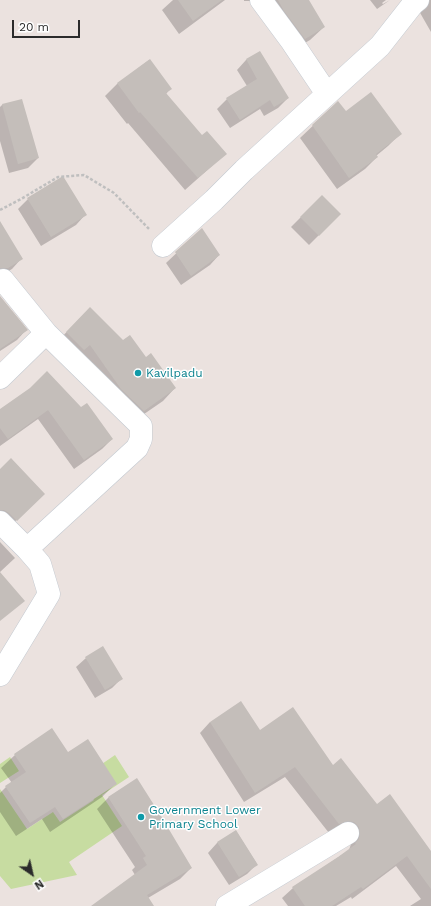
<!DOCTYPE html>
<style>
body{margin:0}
#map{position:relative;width:431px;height:906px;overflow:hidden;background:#ebe2df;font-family:"Work Sans",sans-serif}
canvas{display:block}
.north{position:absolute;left:12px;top:854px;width:40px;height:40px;-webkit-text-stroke:3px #fff;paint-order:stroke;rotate:146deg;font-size:11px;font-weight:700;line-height:16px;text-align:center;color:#2b2b2b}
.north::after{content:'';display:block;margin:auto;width:14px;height:18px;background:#2b2b2b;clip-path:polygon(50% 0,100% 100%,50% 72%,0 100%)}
.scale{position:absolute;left:12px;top:20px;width:68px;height:18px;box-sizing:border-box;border:2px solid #2b2b2b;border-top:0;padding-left:5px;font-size:12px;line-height:14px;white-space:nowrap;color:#2b2b2b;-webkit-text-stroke:3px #fff;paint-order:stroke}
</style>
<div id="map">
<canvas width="431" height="906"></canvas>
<div class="north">N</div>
<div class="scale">20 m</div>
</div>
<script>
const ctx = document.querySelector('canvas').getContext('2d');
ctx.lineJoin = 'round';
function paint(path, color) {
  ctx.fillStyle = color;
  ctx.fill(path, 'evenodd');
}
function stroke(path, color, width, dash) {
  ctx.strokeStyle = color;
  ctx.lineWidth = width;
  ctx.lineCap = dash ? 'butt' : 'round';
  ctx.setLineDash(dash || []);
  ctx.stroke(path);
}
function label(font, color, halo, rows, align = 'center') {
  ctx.font = font + ' "Work Sans",sans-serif';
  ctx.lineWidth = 3;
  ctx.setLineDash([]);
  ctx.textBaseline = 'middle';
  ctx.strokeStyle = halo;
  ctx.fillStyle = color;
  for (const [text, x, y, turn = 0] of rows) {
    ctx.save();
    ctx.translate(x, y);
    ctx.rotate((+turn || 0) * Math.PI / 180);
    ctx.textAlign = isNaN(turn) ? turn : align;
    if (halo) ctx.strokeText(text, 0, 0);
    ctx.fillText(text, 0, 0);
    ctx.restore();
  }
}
paint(new Path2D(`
 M115,755L129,777L102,795L122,826L69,862L77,875L11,889L0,876V789L27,829L53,812L60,822L94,800L80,779Z
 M10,757L19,771L0,783V764Z`), '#c7dca1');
paint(new Path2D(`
 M173,0H225L179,34L162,10Z
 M244,0H308L324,27L310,40L291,51L252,1H244Z
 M370,0H386L382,3L383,4L390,0L377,9Z
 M425,0H431V32L419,11Z
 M260,52L288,98L278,108L264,116L260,109L230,128L217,109L227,99L247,86L237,70L246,60Z
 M149,60L170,89L166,94L202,137L225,154L213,165L185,190L128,123L127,124L105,96L117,84Z
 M21,100L38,158L28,168L9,173L0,141V107L2,105Z
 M338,102L345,112L400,134L388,146L376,156L377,157L365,169L337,189L300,138Z
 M62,178L85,215L76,225L41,246L18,209L28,199Z
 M322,196L340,214L309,245L291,227Z
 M0,223L21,259L12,269L0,276Z
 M201,230L219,255L210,265L181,285L166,263Z
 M0,298L26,330L17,340L0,351Z
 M90,308L123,341L175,388L163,401L131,423L54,345Z
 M30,389L112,439L102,449L74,469L38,419L0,446V410Z
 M0,470L33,504L5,531L0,526Z
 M0,542L15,558L0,572Z
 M86,658L121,679L112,688L95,698L76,667Z
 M210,722L259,731L332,766L431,852V906H410L421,899L396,866L352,899L351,897L336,906H288L282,898L293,888L349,850L351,844L329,833L285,777L244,802L200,733Z
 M68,753L115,784L102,797L50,832L42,819L16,836L0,812V793L6,787L12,783L1,768L15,755Z
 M136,780L191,868L180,879L148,898L150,906H93L135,875L132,870L135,867L97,809L108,798Z
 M236,831L257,864L247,874L229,885L208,853L217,843Z`), '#0003');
paint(new Path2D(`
 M178,0H222L193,21Z
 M278,0H309L325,27L305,39L284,11Z
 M260,51L289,98L274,107L270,100L240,120L226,98L257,79L246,59Z
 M150,59L172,89L166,93L202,135L207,131L227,154L198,178L140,112L139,113L117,83Z
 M371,92L402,134L376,154L378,157L349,178L312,125L338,101L346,111Z
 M22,99L39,158L18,164L2,104Z
 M63,176L87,215L51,237L27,198Z
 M322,195L341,214L319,236L300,217Z
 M0,221L23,259L8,268H0Z
 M202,228L220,255L191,276L175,252Z
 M0,296L28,330L0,349Z
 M90,307L123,340L130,335L146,357L151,353L176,388L144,411L121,389L90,345L84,350L66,332Z
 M47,371L81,407L87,403L113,439L84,460L48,410L8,439L0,428V409L30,388Z
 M11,458L45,494L17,521L9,513L4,510H0V469Z
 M0,572L25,601L0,621Z
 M103,646L123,679L105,690L85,657Z
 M241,701L260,730L293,707L333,765L341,758L377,804L390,794L431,851V889L407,856L363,889L361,887L332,906H305L292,887L338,857L356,844L355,843L359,839L360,833L359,827L354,822L348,821L339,824L295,767L255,793L210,722Z
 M52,728L68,752L88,739L117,784L63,819L55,807L30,823L5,786L26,772L14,754Z
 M137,778L161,816L192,868L147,895L154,906H91L147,865L143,858L146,856L108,797Z
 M236,830L258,865L239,877L217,842Z`), '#c4beba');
const minor = new Path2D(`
 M261,0L292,42L327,94
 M163,246L214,200L244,170L380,46L413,4L418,0
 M0,378L46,333L3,280
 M0,522L27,549L40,564L49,594L0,675
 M27,549L137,448L141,439V426L46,333
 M227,906L348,833`);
stroke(minor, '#c3c9d0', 23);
stroke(new Path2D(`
 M0,210L21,199L58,177L84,175L114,193L149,229`), '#bfbfbf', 2.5, [3, 2]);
stroke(minor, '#fff', 22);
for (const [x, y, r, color] of [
 [138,373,4,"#0f9aa8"],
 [141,817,4,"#0f9aa8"]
]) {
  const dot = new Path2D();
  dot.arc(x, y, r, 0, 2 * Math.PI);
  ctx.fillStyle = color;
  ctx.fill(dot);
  stroke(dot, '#fff', 1.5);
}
label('12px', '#0d838f', '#fff', [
 ["Kavilpadu",146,373],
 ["Government Lower",149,810],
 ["Primary School",149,824]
], 'left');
</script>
